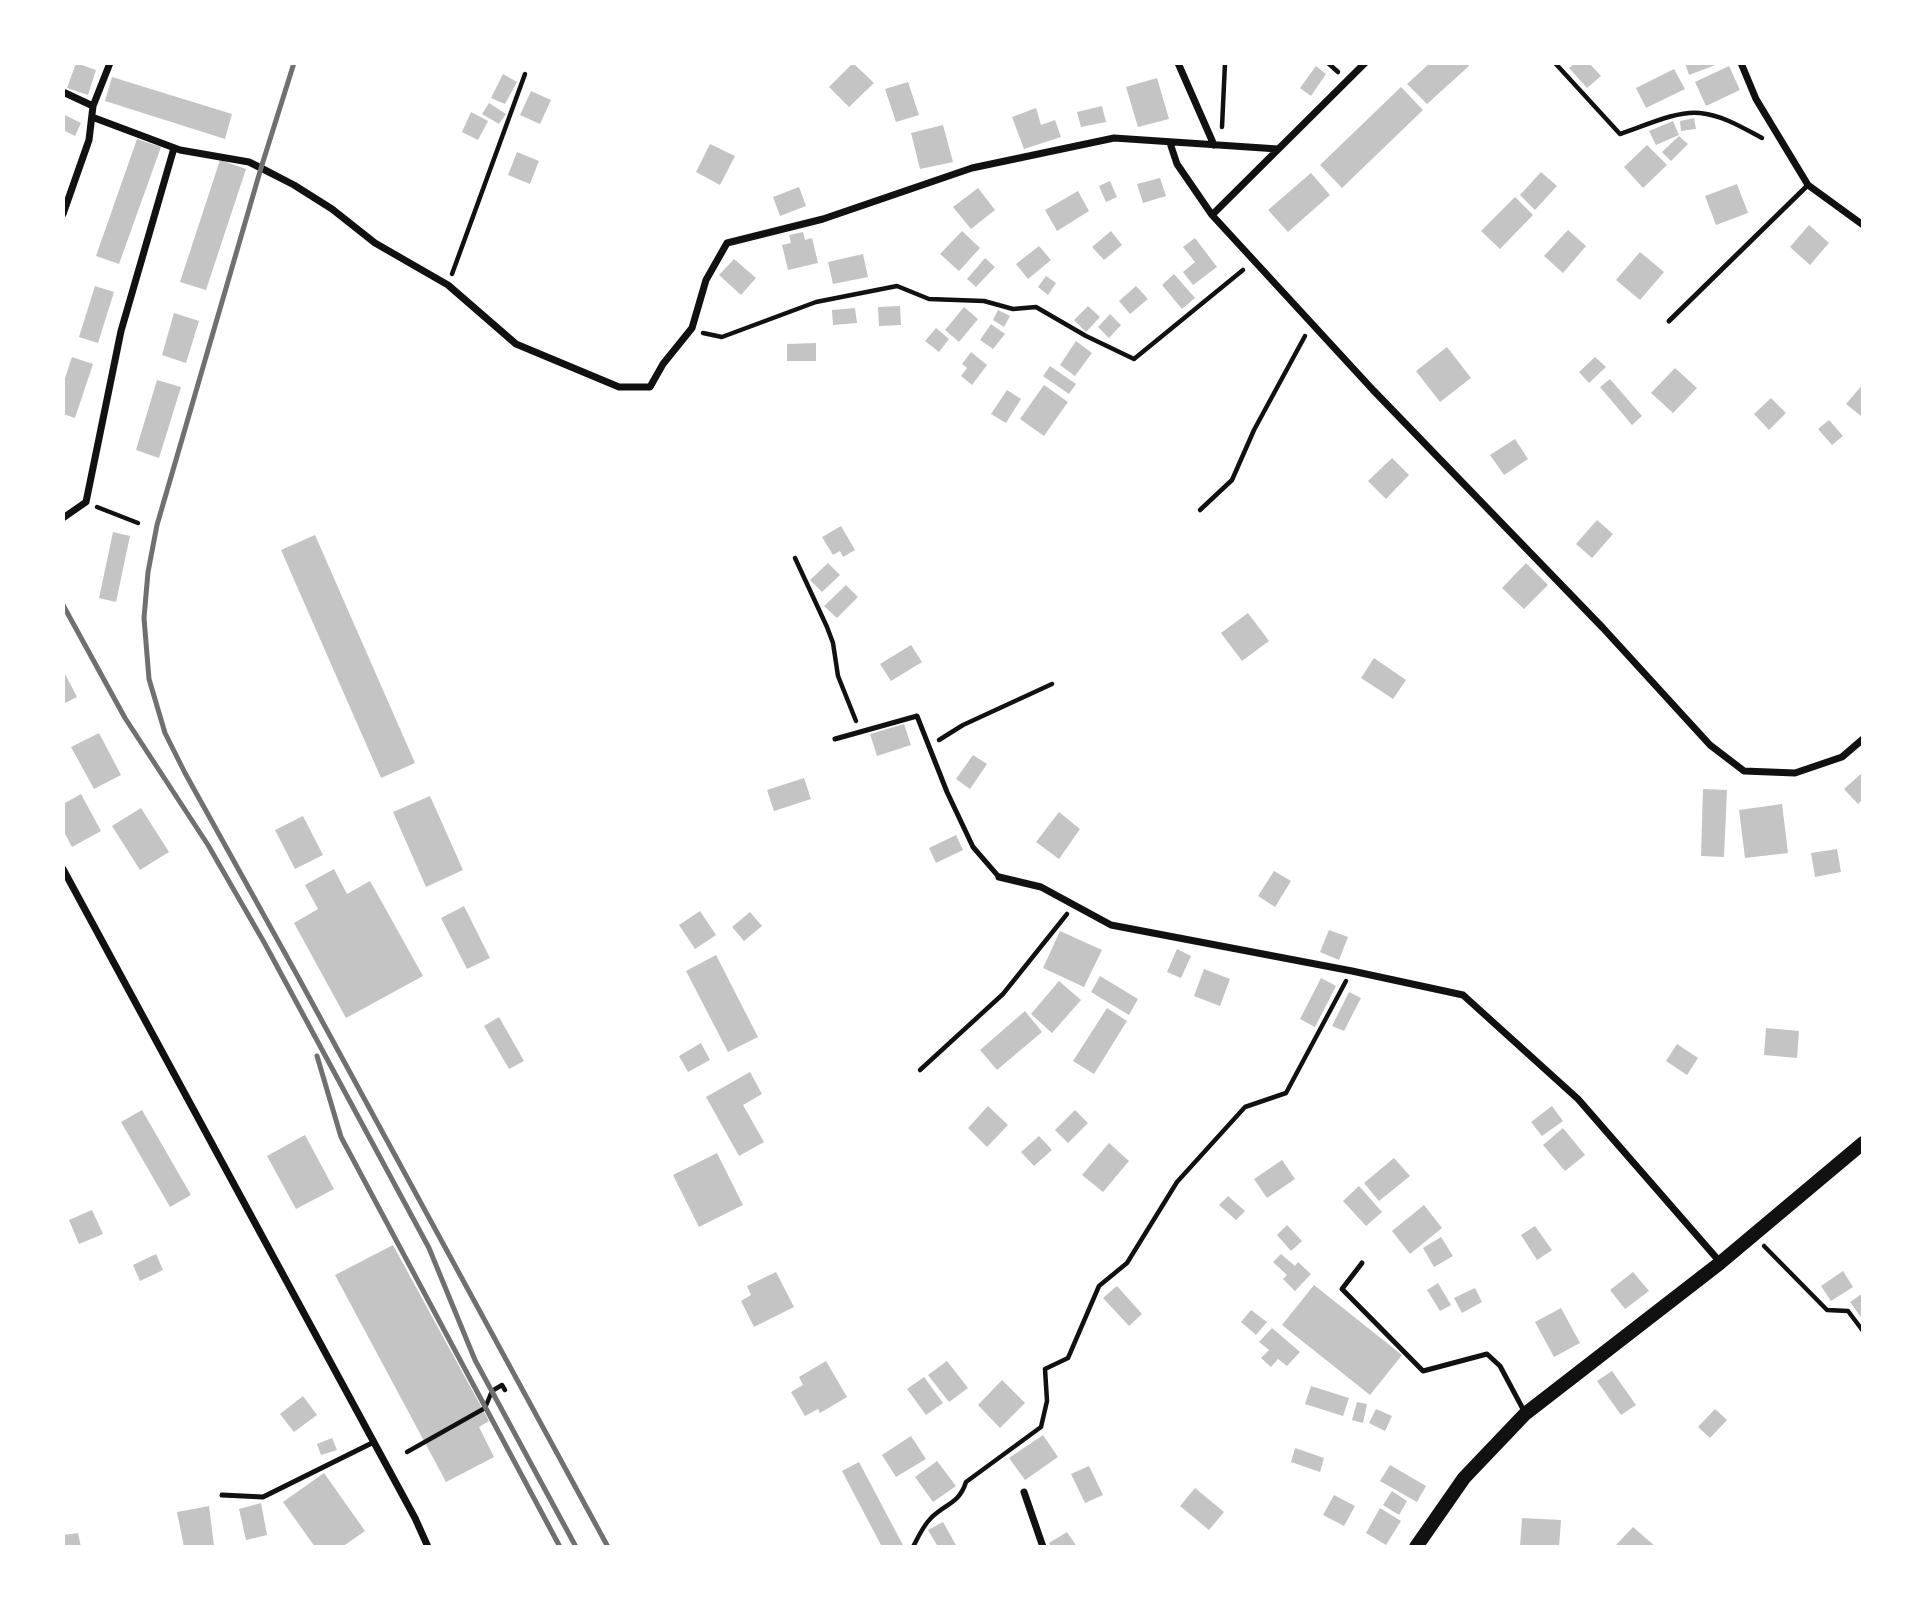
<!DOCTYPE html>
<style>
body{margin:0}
#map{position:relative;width:1926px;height:1610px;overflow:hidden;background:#fff;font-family:"Sofia Sans Condensed",sans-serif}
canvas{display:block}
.frame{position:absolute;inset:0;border:65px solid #fff;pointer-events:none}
</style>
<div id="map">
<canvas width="1926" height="1610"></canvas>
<div class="frame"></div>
</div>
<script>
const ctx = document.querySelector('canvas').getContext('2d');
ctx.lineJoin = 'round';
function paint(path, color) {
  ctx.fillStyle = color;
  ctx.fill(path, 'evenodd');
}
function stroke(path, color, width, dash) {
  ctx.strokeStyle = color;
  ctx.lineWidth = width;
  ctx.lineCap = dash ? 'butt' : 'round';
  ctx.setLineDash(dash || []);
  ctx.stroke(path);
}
paint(new Path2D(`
 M76,63L96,70L88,95L67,88Z
 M853,63L874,83L849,107L829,87Z
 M1430,63H1466L1469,66L1427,104L1407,84Z
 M1575,63H1589L1601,76L1587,88L1569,68Z
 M1685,63H1721L1689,75Z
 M1316,66L1326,74L1311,96L1300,88Z
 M1729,66L1740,90L1706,106L1695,82Z
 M1674,69L1685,89L1646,108L1636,88Z
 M503,74L517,82L505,104L491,98Z
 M112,77L232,114L225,139L105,101Z
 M1157,78L1169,119L1138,127L1126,87Z
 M908,82L919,115L896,122L885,89Z
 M1401,87L1423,110L1342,188L1320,165Z
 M531,91L551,100L540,124L520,115Z
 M489,103L506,114L499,124L482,114Z
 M1102,106L1106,122L1081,127L1077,112Z
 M1036,108L1041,125L1055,120L1061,137L1024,149L1012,117Z
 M471,112L488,121L478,140L462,132Z
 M63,114L81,123L75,136L63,130Z
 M1694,118L1696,129L1681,131L1680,121Z
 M1673,121L1679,135L1656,145L1649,131Z
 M943,125L953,162L920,169L911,133Z
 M1679,136L1688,144L1671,161L1662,152Z
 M137,139L161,147L119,264L96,256Z
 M710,144L735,156L720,185L696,172Z
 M1647,145L1667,165L1643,188L1624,167Z
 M517,152L539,161L530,184L508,175Z
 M220,160L246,169L206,290L180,282Z
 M1541,172L1557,186L1535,210L1520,195Z
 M1311,173L1330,195L1288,232L1268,210Z
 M1160,178L1166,196L1143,203L1137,184Z
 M1110,181L1117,197L1106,202L1099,186Z
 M1737,184L1748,213L1716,225L1705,196Z
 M799,187L806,206L780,216L773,197Z
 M978,188L995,210L971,229L953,207Z
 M1078,191L1089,211L1057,231L1045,210Z
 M1515,197L1533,215L1500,249L1481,231Z
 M1809,225L1829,243L1810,265L1790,247Z
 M1568,230L1586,246L1563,273L1544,256Z
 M962,231L980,248L959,271L940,254Z
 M1111,231L1122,245L1104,260L1092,247Z
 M803,232L805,240L812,238L818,263L788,270L782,245L791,243L789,235Z
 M1195,238L1217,267L1193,285L1183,272L1195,262L1183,247Z
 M1039,246L1051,260L1028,279L1016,264Z
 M1640,252L1664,272L1640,300L1616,280Z
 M863,254L868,277L833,284L828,262Z
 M985,258L995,267L976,287L967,279Z
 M734,259L756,278L741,295L719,275Z
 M1174,274L1195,298L1182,309L1162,285Z
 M1046,276L1056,283L1048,295L1038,287Z
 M95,286L114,292L98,343L79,337Z
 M1136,286L1148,299L1130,314L1119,301Z
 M900,306L901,325L879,326L878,307Z
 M1088,306L1100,317L1086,332L1074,320Z
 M964,307L978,319L959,342L945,330Z
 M855,308L857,323L833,325L832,310Z
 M998,310L1010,316L1004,327L993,320Z
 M174,313L199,321L186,363L162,355Z
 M1110,314L1121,325L1109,338L1098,327Z
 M991,324L1005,334L993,349L980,340Z
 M936,328L949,339L939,352L925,341Z
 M1076,341L1092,353L1075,376L1060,365Z
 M816,343V361H787V344Z
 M1447,347L1471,378L1440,402L1416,371Z
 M971,352L987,365L972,385L961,376L967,368L962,364Z
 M72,357L93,364L75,418L63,414V384Z
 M1595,357L1606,367L1589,383L1579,372Z
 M1050,366L1076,384L1069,394L1043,376Z
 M1675,368L1697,388L1673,413L1651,393Z
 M1610,379L1642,416L1632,425L1600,387Z
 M157,380L181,387L159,458L136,450Z
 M1863,384V414L1861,416L1846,404Z
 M1044,385L1068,402L1044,436L1020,419Z
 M1007,390L1021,399L1006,423L991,414Z
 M1771,398L1786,413L1769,430L1754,414Z
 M1829,420L1843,436L1832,445L1818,429Z
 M1515,439L1528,459L1504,475L1490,455Z
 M1392,458L1409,475L1386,499L1368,481Z
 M1597,520L1613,534L1592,558L1576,544Z
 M841,526L855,550L843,557L840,551L833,555L822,537Z
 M113,532L130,536L116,602L99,598Z
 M315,535L415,763L381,778L281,550Z
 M828,563L840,575L822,592L810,580Z
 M1526,563L1548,585L1524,609L1502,588Z
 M846,585L858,597L837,618L824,606Z
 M1248,613L1269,641L1242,661L1221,633Z
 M911,645L922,662L891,681L880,664Z
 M1374,658L1406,680L1393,699L1361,678Z
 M63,670L77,697L63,704Z
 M904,724L911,745L877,756L870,734Z
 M99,733L121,775L94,789L71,747Z
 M973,755L987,764L970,789L956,779Z
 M1863,772V799L1858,804L1844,789Z
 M804,778L811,799L774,811L767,790Z
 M1703,789L1727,790L1724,857L1701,856Z
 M81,794L101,831L72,847L63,830V804Z
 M430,796L463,870L426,887L393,812Z
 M1782,804L1788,853L1745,858L1739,810Z
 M141,808L169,852L140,870L112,826Z
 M1059,812L1080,829L1059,859L1036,842Z
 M303,816L323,855L295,869L275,830Z
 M956,835L963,850L936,863L929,848Z
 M1837,849L1841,872L1815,877L1811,853Z
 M334,869L347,894L370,881L423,976L346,1018L294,923L318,909L305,885Z
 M1274,871L1291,881L1275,907L1258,896Z
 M464,906L490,958L467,969L441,918Z
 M700,911L716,935L695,949L679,925Z
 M750,912L762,926L744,941L732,927Z
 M1329,930L1348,937L1339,960L1320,952Z
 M1060,931L1102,950L1084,987L1043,968Z
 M1177,949L1191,956L1181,978L1167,972Z
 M716,955L758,1037L728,1052L686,971Z
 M1204,969L1230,979L1220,1006L1194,996Z
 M1100,976L1138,999L1129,1015L1091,992Z
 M1321,978L1336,986L1315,1027L1300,1019Z
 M1059,981L1081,1000L1052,1033L1031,1014Z
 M1349,992L1361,998L1344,1031L1332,1026Z
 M1107,1008L1127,1021L1094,1074L1073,1061Z
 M1025,1011L1042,1032L997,1070L980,1050Z
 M499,1017L524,1061L509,1069L484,1026Z
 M1766,1028L1799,1031L1797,1058L1764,1055Z
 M701,1043L710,1060L688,1072L679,1056Z
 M1677,1044L1698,1058L1687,1075L1666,1061Z
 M750,1072L762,1094L743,1105L764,1142L739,1156L706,1097Z
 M988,1106L1008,1125L987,1147L968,1128Z
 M1552,1106L1563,1121L1542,1136L1531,1122Z
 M142,1110L191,1195L170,1207L121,1122Z
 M1075,1110L1088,1123L1068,1143L1055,1130Z
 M1563,1128L1585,1155L1565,1171L1543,1145Z
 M305,1135L334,1189L296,1209L267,1156Z
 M1039,1136L1052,1150L1034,1166L1021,1152Z
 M1109,1143L1129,1161L1103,1192L1082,1175Z
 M717,1153L743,1205L699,1227L673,1175Z
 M1394,1158L1410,1176L1379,1201L1364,1183Z
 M1282,1160L1295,1179L1267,1198L1254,1179Z
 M1359,1186L1382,1212L1366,1226L1343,1201Z
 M1228,1196L1245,1211L1236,1220L1219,1205Z
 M1424,1205L1442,1228L1410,1254L1392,1231Z
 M92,1210L103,1234L79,1244L69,1220Z
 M1287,1225L1302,1241L1291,1251L1277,1235Z
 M1535,1226L1552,1250L1537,1260L1521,1235Z
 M1441,1237L1453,1256L1434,1267L1423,1248Z
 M393,1245L489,1421L479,1427L494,1457L446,1482L335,1275Z
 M156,1254L163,1270L140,1281L133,1265Z
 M1281,1254L1295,1266L1298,1262L1311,1274L1295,1291L1283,1279L1287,1275L1273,1262Z
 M1843,1271L1853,1287L1831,1301L1821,1286Z
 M776,1272L794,1307L754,1327L741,1301L751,1295L747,1286Z
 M1633,1272L1649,1291L1625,1309L1610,1290Z
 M1438,1283L1451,1305L1440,1311L1427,1290Z
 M1314,1285L1402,1355L1370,1395L1282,1325Z
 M1117,1286L1142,1314L1129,1326L1103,1298Z
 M1475,1288L1482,1302L1462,1313L1454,1298Z
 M1863,1293V1320L1850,1302Z
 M1561,1308L1580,1343L1554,1357L1535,1322Z
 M1251,1310L1267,1322L1256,1335L1241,1322Z
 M1272,1328L1300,1352L1287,1366L1278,1359L1271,1367L1261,1358L1269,1350L1259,1342Z
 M826,1361L847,1397L820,1413L818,1409L805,1416L791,1392L803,1385L799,1377Z
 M947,1361L968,1388L949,1402L928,1375Z
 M1612,1371L1636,1405L1621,1415L1597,1381Z
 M924,1377L943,1403L926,1415L907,1389Z
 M1002,1380L1025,1403L1000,1428L978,1405Z
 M1311,1386L1349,1398L1343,1416L1305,1404Z
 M303,1396L317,1415L294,1432L280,1414Z
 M1357,1402L1367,1404L1363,1423L1352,1420Z
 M1376,1409L1392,1416L1385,1431L1369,1423Z
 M1715,1409L1727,1420L1710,1438L1698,1427Z
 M1043,1435L1058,1457L1025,1480L1009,1458Z
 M911,1436L926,1459L896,1477L882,1455Z
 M332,1438L337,1450L321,1455L317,1444Z
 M1295,1448L1324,1458L1320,1472L1291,1462Z
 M937,1461L956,1486L933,1502L915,1477Z
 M859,1462L904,1547H882L842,1471Z
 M1390,1465L1426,1486L1417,1502L1380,1481Z
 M1089,1466L1103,1495L1085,1503L1071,1474Z
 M324,1473L365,1531L342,1547H315L283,1502Z
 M1195,1488L1224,1512L1209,1530L1180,1506Z
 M1392,1491L1407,1501L1399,1515L1383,1505Z
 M1334,1495L1355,1506L1344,1526L1323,1515Z
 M261,1503L267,1535L246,1540L239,1509Z
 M209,1506L214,1546L184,1547L177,1512Z
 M1380,1508L1401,1521L1386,1545L1366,1533Z
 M1522,1518L1561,1520L1559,1547H1520Z
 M943,1522L957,1547H938L928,1530Z
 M1633,1527L1656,1547H1619L1616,1545Z
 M1067,1532L1077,1547H1051L1049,1543Z
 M78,1533L81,1547H63V1535Z`), '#c4c4c4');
stroke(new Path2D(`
 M1328,63L1338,72
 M1555,63L1620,134C1642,127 1677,110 1700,113C1722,115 1743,128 1762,138
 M1222,127L1225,63
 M452,274L525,74
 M703,333L722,337L816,302L897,286L929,299L984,301L1013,309L1036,307L1086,336L1134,359L1243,270
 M97,507L138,523
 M1200,510L1232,480L1254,430L1305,336
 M795,558L827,627L833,643L838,676L856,721
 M939,740L963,725L1052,684
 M920,1070L1003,994L1067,914
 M1764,1246L1827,1310L1848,1311L1863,1331
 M407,1452L485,1408L492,1391L502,1385L505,1390
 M913,1547C918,1537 923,1526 931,1518C946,1503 959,1504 966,1482L1041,1427L1047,1401L1045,1369L1068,1358L1099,1286L1127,1263L1177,1182L1245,1107L1286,1093L1346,981`), '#111', 4.5);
stroke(new Path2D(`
 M1669,321L1808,185
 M835,739L917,716L947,792L973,847L999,877
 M1362,1263L1342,1289L1423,1371L1487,1354L1500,1366L1524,1411
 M222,1495L263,1497L374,1442`), '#111', 5);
stroke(new Path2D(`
 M1178,63L1214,145
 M1365,63L1212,215L1373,390L1603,628L1710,745L1744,771L1795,773L1842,757L1863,739
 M1741,63L1756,99L1808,185L1863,225
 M63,92L93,106
 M92,117L180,150L249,162L261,168L294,185L332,209L375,243L448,285L516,344L619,387H650L663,364L692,328L706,280L727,243L823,219L972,168L1114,138L1278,149
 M1170,143L1177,164L1212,215
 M63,214L89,140L93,106L110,63
 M63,518L86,502L121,331L174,148
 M63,869L415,1518L428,1547
 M999,877L1041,887L1111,925L1352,971L1463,995L1578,1099L1720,1262
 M1024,1492L1043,1547`), '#111', 7);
stroke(new Path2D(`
 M1416,1547L1464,1478L1525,1414L1720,1263L1863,1143`), '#111', 14);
stroke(new Path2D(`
 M294,63L261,168L157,525L148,572L144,618L149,679L165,733L185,773L297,975L608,1547
 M63,605L125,718L208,845L265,944L429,1248L475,1360L576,1547
 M317,1056L341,1137L560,1547`), '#707070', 5);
</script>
